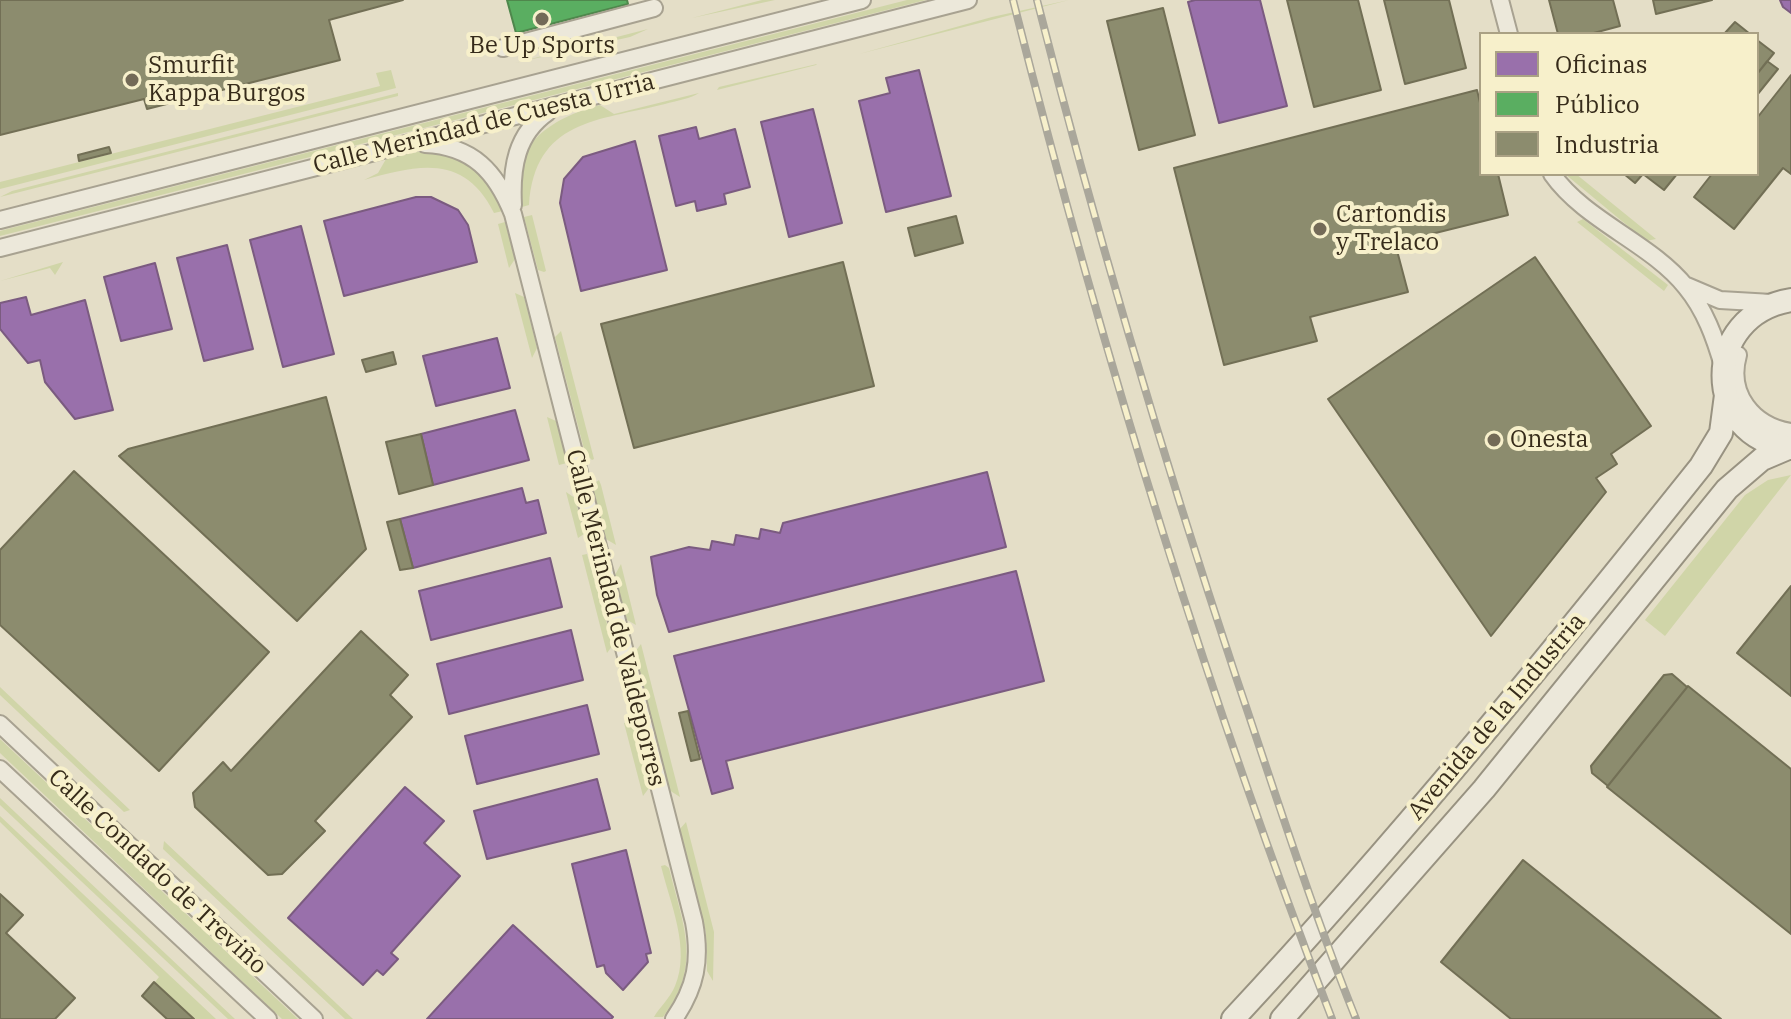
<!DOCTYPE html>
<meta charset="utf-8">
<style>
body{margin:0}
#map{position:relative;width:1791px;height:1019px;overflow:hidden;background:#e4dec7;font-family:"IBM Plex Serif",serif}
canvas{display:block}
.legend{position:absolute;left:1479px;top:32px;width:280px;height:144px;box-sizing:border-box;background:#f7f0cb;border:2px solid #aaa184;margin:0;padding:10px 14px;list-style:none;font-size:24px;color:#362b1a}
.legend li{display:flex;align-items:center;gap:16px;height:40px}
.legend b{width:40px;border:2px solid #aaa184}
</style>
<div id="map">
<canvas width="1791" height="1019"></canvas>
<ul class="legend">
<li><b style="height:22px;background:#9970ab"></b>Oficinas</li>
<li><b style="height:22px;background:#5aae61"></b>Público</li>
<li><b style="height:22px;background:#8c8c6e"></b>Industria</li>
</ul>
</div>
<script>
const ctx = document.querySelector('canvas').getContext('2d');
ctx.lineJoin = 'round';
function paint(path, color) {
  ctx.fillStyle = color;
  ctx.fill(path, 'evenodd');
}
function stroke(path, color, width, dash) {
  ctx.strokeStyle = color;
  ctx.lineWidth = width;
  ctx.lineCap = dash ? 'butt' : 'round';
  ctx.setLineDash(dash || []);
  ctx.stroke(path);
}
function label(font, color, halo, rows, align = 'center') {
  ctx.font = font + ' "IBM Plex Serif",serif';
  ctx.lineWidth = 8;
  ctx.setLineDash([]);
  ctx.textBaseline = 'middle';
  ctx.strokeStyle = halo;
  ctx.fillStyle = color;
  for (const [text, x, y, turn = 0] of rows) {
    ctx.save();
    ctx.translate(x, y);
    ctx.rotate((+turn || 0) * Math.PI / 180);
    ctx.textAlign = isNaN(turn) ? turn : align;
    if (halo) ctx.strokeText(text, 0, 0);
    ctx.fillText(text, 0, 0);
    ctx.restore();
  }
}
paint(new Path2D(`
 M762,0H775L692,18Z
 M907,0H926L0,236V231L11,228Z
 M1069,0L859,54L992,17Z
 M648,29L630,37L515,63Z
 M817,64L816,65L717,90L719,87Z
 M391,70L396,88L0,189V182L380,86L376,73Z
 M398,93V96L0,197L12,191Z
 M699,93C692,98 676,101 665,104C597,121 535,120 529,205L522,207C504,147 551,118 600,105L614,114Z
 M421,151C461,153 491,172 503,211L494,213C464,153 418,165 364,180L378,173L386,159Z
 M1565,174H1576L1656,239L1646,241Z
 M532,215L546,271L544,272L538,270L524,217Z
 M1583,219L1668,285L1664,291L1577,222Z
 M505,222L515,259L509,268L498,224Z
 M63,262L55,275L50,268L0,281Z
 M515,293L524,297L537,348L532,358Z
 M561,331L594,459L592,460L585,453L555,337Z
 M547,417L556,421L567,463L559,465Z
 M1791,475L1665,636L1645,620L1745,495L1768,480Z
 M599,480L601,485L616,545L606,539L592,485Z
 M566,492L575,498L584,534L578,538Z
 M587,554L613,645L607,653L582,555Z
 M621,564L636,625L627,620L615,575Z
 M641,644L680,797L669,790L635,652Z
 M0,687L130,810L124,812L0,695Z
 M624,723L632,724L649,788L643,796Z
 M0,739L298,1019H282L0,753Z
 M0,798L235,1019H228L0,805Z
 M0,816L216,1019H194L155,982L159,977L0,822Z
 M686,822L714,932L713,981L707,971L706,933L680,829Z
 M164,841L337,1004L353,1019H345L163,849Z
 M665,865L669,868C683,925 703,966 663,1017H654C659,1008 670,998 675,986C691,949 670,903 661,866Z`), '#d0d5a8');
const offices = new Path2D(`
 M1195,0H1260L1287,106L1219,123L1188,2Z
 M1780,0H1791V13L1783,7Z
 M919,70L951,196L886,212L859,101L890,93L886,78Z
 M813,109L842,223L789,237L761,122Z
 M696,127L699,139L735,129L750,187L724,194L726,204L697,211L695,201L676,206L659,136Z
 M635,141L667,270L581,291L560,203L564,179L583,157Z
 M416,197H431L458,210L468,225L477,262L344,296L324,221Z
 M301,226L334,354L283,367L250,240Z
 M227,245L253,349L204,361L177,258Z
 M155,263L172,329L121,341L104,277Z
 M26,297L31,315L85,300L113,410L75,419L45,382L40,360L28,363L0,329V303Z
 M497,338L510,388L436,406L423,356Z
 M515,410L529,460L433,485L421,434Z
 M987,472L1006,547L669,632L657,595L651,557L689,547L710,550L712,541L734,545L736,535L759,539L761,529L780,533L783,523Z
 M522,488L526,503L538,500L546,533L413,568L400,519Z
 M550,558L562,607L431,640L419,591Z
 M1016,571L1044,681L726,761L733,788L712,794L674,656Z
 M571,630L583,680L449,714L437,664Z
 M587,705L599,754L477,784L465,736Z
 M597,779L610,829L487,859L474,811Z
 M405,787L444,821L424,843L460,876L391,953L398,959L383,975L377,970L363,985L288,918Z
 M626,850L651,953L646,954L648,962L623,990L606,973L604,965L597,967L572,864Z
 M513,925L613,1017L611,1019H427Z`);
paint(offices, '#9970ab');
stroke(offices, '#7b5b80', 2);
const public = new Path2D(`
 M507,0H627L628,4L516,33Z`);
paint(public, '#5aae61');
stroke(public, '#4f874c', 2);
const industry = new Path2D(`
 M0,0H403L329,20L340,60L147,109L144,99L0,135Z
 M1287,0H1358L1381,90L1314,107Z
 M1384,0H1449L1466,68L1405,84Z
 M1549,0H1613L1620,26L1590,34H1558Z
 M1653,0H1712L1656,14Z
 M1163,8L1195,135L1139,150L1107,21Z
 M1735,22L1750,34H1724Z
 M1757,40L1774,53L1757,74Z
 M1767,61L1778,69L1757,95V74Z
 M1791,75V174L1783,168L1734,229L1694,197L1712,174H1757V118Z
 M1477,90L1481,107V174H1498L1508,215L1395,243L1408,292L1310,317L1317,341L1224,365L1174,168Z
 M109,147L111,153L79,161L78,155Z
 M1624,174H1677L1664,190L1643,174L1635,183Z
 M956,216L963,243L915,256L908,228Z
 M1535,257L1651,426L1611,454L1617,464L1596,478L1606,492L1491,636L1328,399Z
 M843,262L874,386L634,448L601,324Z
 M393,352L396,364L366,372L362,360Z
 M326,397L366,549L297,621L119,456L128,449Z
 M421,434L433,485L399,494L386,442Z
 M74,471L269,652L159,771L0,625V550Z
 M400,519L413,568L400,570L387,522Z
 M1791,586V696L1737,653Z
 M361,631L408,675L390,695L412,717L315,821L325,831L282,874L268,875L195,807L193,793L223,762L231,771Z
 M1672,674L1687,687L1608,786L1592,773L1591,766L1664,675Z
 M1688,686L1791,769V934L1607,787Z
 M688,711L700,759L691,761L679,713Z
 M1523,860L1721,1019H1511L1441,962Z
 M0,894L23,915L6,933L75,998L55,1019H0Z
 M154,982L194,1019H167L142,996Z`);
paint(industry, '#8c8c6e');
stroke(industry, '#726f55', 2);
const street = new Path2D(`
 M1500,0L1509,34
 M503,48L654,8
 M425,144C473,146 496,172 513,214L694,922C701,960 696,987 674,1019
 M1552,174C1585,221 1651,243 1686,287C1705,310 1715,338 1723,366
 M513,205C511,168 516,134 548,112
 M0,220L862,0
 M0,248L968,0
 M1687,286L1720,300L1772,303
 M1738,355C1727,394 1753,426 1791,432
 M0,724L314,1019
 M0,769L268,1019`);
const secondary = new Path2D(`
 M1791,300C1701,315 1701,437 1791,448
 M1233,1019C1398,842 1550,655 1701,466L1721,433L1726,395
 M1282,1019L1484,789L1727,489L1762,459L1788,448`);
stroke(street, '#a8a291', 20);
stroke(secondary, '#989281', 26);
stroke(street, '#ece8da', 16);
stroke(secondary, '#ece8da', 22);
const rail = new Path2D(`
 M1013,0C1100,345 1204,687 1332,1019
 M1037,0C1095,228 1162,454 1236,677C1275,792 1311,907 1356,1019`);
stroke(rail, '#aaa79b', 8);
stroke(rail, '#f7f0cb', 5, [15]);
for (const [x, y, r, color] of [
 [542,19,8,"#736a57"],
 [132,80,8,"#736a57"],
 [1320,229,8,"#736a57"],
 [1494,440,8,"#736a57"]
]) {
  const dot = new Path2D();
  dot.arc(x, y, r, 0, 2 * Math.PI);
  ctx.fillStyle = color;
  ctx.fill(dot);
  stroke(dot, '#f7f0cb', 3);
}
label('24px', '#362b1a', '#f7f0cb', [
 ["Be Up Sports",542,46,"center"],
 ["Smurfit",148,66],
 ["Kappa Burgos",148,94],
 ["Cartondis",1336,215],
 ["y Trelaco",1336,243],
 ["Onesta",1510,440]
], 'left');
label('24px', '#362b1a', '#f7f0cb', [
 ["Calle Merindad de Cuesta Urria",484,124,-14],
 ["Calle Merindad de Valdeporres",615,618,76],
 ["Avenida de la Industria",1497,717,-50],
 ["Calle Condado de Treviño",157,872,43]
]);
</script>
